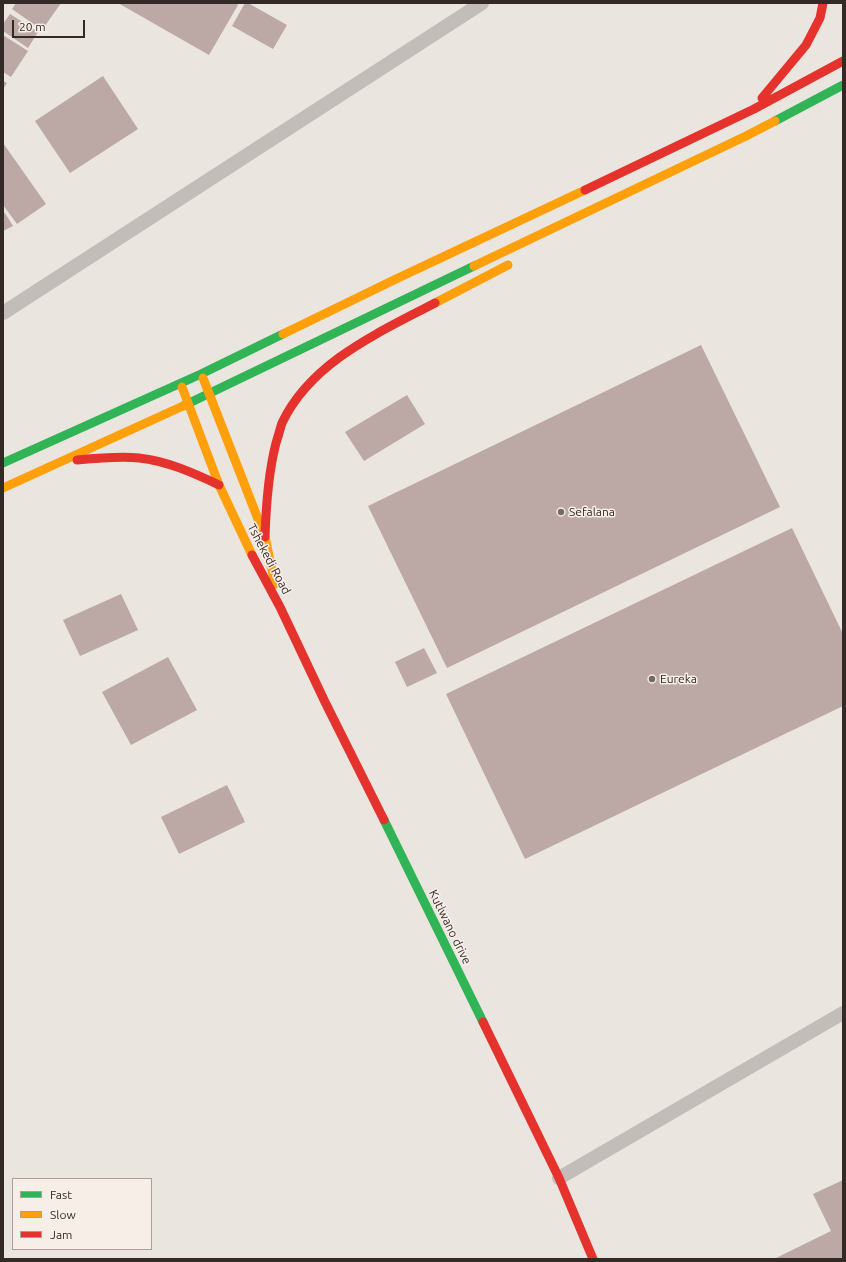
<!DOCTYPE html>
<style>
body{margin:0}
#map{position:relative;width:846px;height:1262px;overflow:hidden;background:#ebe5e0;font-family:Ubuntu,sans-serif}
canvas{display:block}
.frame{position:absolute;inset:0;border:4px solid #332a28;pointer-events:none}
.legend{position:absolute;left:12px;top:1178px;width:140px;height:72px;box-sizing:border-box;background:#f7eee7;border:1px solid #a9a09b;margin:0;padding:5px 7px;list-style:none;font-size:12px;color:#332a28}
.legend li{display:flex;align-items:center;gap:8px;height:20px}
.legend b{width:20px;border:1px solid #a9a09b}
.scale{position:absolute;left:12px;top:20px;width:73px;height:18px;box-sizing:border-box;border:2px solid #332a28;border-top:0;padding-left:5px;font-size:12px;line-height:14px;white-space:nowrap;color:#332a28;-webkit-text-stroke:3px #f7eee7;paint-order:stroke}
</style>
<div id="map">
<canvas width="846" height="1262"></canvas>
<div class="frame"></div>
<ul class="legend">
<li><b style="height:5px;background:#30b455"></b>Fast</li>
<li><b style="height:5px;background:#ff9f0a"></b>Slow</li>
<li><b style="height:5px;background:#e5322d"></b>Jam</li>
</ul>
<div class="scale">20 m</div>
</div>
<script>
const ctx = document.querySelector('canvas').getContext('2d');
ctx.lineJoin = 'round';
function paint(path, color) {
  ctx.fillStyle = color;
  ctx.fill(path, 'evenodd');
}
function stroke(path, color, width, dash) {
  ctx.strokeStyle = color;
  ctx.lineWidth = width;
  ctx.lineCap = dash ? 'butt' : 'round';
  ctx.setLineDash(dash || []);
  ctx.stroke(path);
}
function label(font, color, halo, rows, align = 'center') {
  ctx.font = font + ' Ubuntu,sans-serif';
  ctx.lineWidth = 3;
  ctx.setLineDash([]);
  ctx.textBaseline = 'middle';
  ctx.strokeStyle = halo;
  ctx.fillStyle = color;
  for (const [text, x, y, turn = 0] of rows) {
    ctx.save();
    ctx.translate(x, y);
    ctx.rotate((+turn || 0) * Math.PI / 180);
    ctx.textAlign = isNaN(turn) ? turn : align;
    if (halo) ctx.strokeText(text, 0, 0);
    ctx.fillText(text, 0, 0);
    ctx.restore();
  }
}
paint(new Path2D(`
 M16,3H61L42,30L12,9Z
 M118,3H236L238,5L209,55Z
 M245,3H248L287,25L273,49L232,26Z
 M10,14L38,32L28,48L3,31V24Z
 M3,35L28,51L11,77L3,72Z
 M103,76L138,129L70,173L35,121Z
 M3,81L7,83L3,89Z
 M3,143L46,204L17,224L3,205Z
 M5,213L13,226L3,231V214Z
 M701,345L780,507L447,668L368,506Z
 M407,395L425,424L364,461L345,432Z
 M792,528L843,634V706L525,859L446,694Z
 M121,594L138,630L80,656L63,620Z
 M424,648L437,673L407,687L395,662Z
 M168,657L197,710L131,745L102,692Z
 M227,785L245,822L179,854L161,817Z
 M843,1180V1259H774L831,1231L813,1194Z`), '#bca8a4');
stroke(new Path2D(`
 M3,313L482,3
 M559,1178L843,1013`), '#c3bdb9', 14);
stroke(new Path2D(`
 M775,121L843,85
 M183,406L474,266
 M3,463L201,374L283,334
 M384,820L483,1022`), '#30b455', 9);
stroke(new Path2D(`
 M474,266L746,136L775,121
 M435,303L508,265
 M283,334L396,279L585,190
 M203,378L265,537L275,584
 M182,387L219,485L252,555
 M3,488L183,406`), '#ff9f0a', 9);
stroke(new Path2D(`
 M762,98L806,45L820,18L823,3
 M585,190L754,109L843,61
 M77,460C98,458 119,456 139,458C167,461 194,473 219,485
 M265,537C266,505 268,474 276,443C278,437 280,429 282,423C311,362 378,333 435,303
 M252,555L280,607L325,702L384,820
 M483,1022L559,1178L593,1259`), '#e5322d', 9);
for (const [x, y, r, color] of [
 [561,512,4,"#736b68"],
 [652,679,4,"#736b68"]
]) {
  const dot = new Path2D();
  dot.arc(x, y, r, 0, 2 * Math.PI);
  ctx.fillStyle = color;
  ctx.fill(dot);
  stroke(dot, '#f7eee7', 1.5);
}
label('12px', '#332a28', '#f7eee7', [
 ["Sefalana",569,512],
 ["Eureka",660,679]
], 'left');
label('12px', '#332a28', '#f7eee7', [
 ["Tshekedi Road",269,559,62],
 ["Kutlwano drive",450,927,64]
]);
</script>
